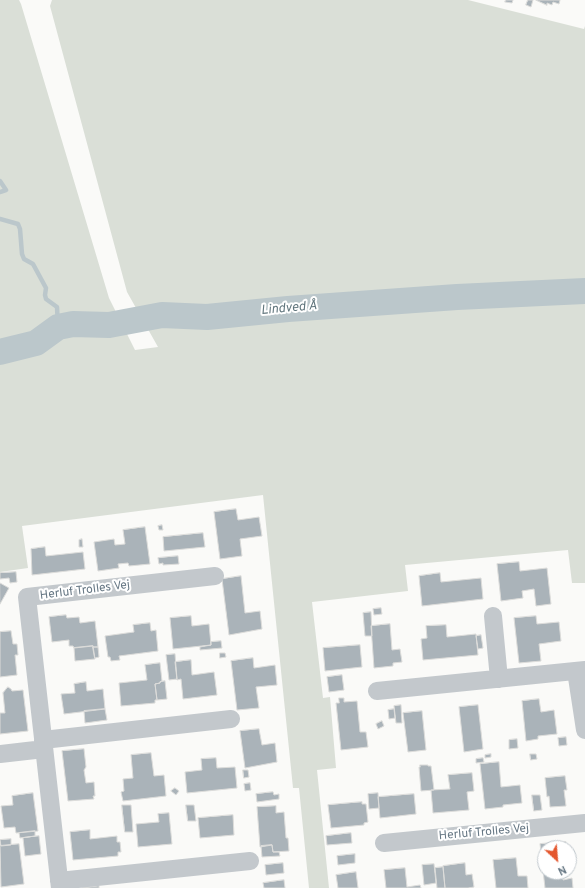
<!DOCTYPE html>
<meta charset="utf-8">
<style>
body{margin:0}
#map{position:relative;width:585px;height:888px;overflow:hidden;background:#fafaf8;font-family:Overpass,sans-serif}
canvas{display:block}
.north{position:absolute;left:537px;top:840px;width:40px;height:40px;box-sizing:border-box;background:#fff;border:1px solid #c1c8cd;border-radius:50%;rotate:154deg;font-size:11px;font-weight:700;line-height:16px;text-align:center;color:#657683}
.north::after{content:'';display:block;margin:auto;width:14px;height:18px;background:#e4572e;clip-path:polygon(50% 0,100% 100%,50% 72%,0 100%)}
</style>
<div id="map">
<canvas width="585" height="888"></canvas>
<div class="north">N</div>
</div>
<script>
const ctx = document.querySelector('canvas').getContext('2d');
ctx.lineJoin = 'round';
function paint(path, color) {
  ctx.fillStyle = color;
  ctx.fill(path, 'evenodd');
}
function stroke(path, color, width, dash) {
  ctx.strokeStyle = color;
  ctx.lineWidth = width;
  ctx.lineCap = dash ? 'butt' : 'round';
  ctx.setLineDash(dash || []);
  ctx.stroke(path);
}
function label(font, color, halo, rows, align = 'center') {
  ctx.font = font + ' Overpass,sans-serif';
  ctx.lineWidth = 4;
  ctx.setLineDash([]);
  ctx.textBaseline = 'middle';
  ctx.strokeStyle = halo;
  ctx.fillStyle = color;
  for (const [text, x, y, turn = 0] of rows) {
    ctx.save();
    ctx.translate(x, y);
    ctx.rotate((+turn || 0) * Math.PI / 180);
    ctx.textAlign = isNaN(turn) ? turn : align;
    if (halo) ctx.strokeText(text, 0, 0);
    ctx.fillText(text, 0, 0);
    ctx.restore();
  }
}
paint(new Path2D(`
 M0,0H19L21,4L109,298L135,350L158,347L127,292L50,6L52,0H468L584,29L585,26V583H572L568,550L405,565L408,591L312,602L323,698L330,697L336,768L317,770L329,888H309L299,788H293L263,495L22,526L28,568L0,572Z`), '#dadfd7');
stroke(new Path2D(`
 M0,181L6,190L0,192
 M0,219L18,224L20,229L22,254L24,259L33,264L46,288L45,295L46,299L57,307L58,327`), '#bbc7cb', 4.5);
stroke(new Path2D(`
 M0,352L36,343L58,327L73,324L109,325L162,315L207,317L288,309L457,297L585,291`), '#bbc7cb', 26);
const building = new Path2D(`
 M506,0H513L512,3L505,2Z
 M528,0H533L531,7L526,5Z
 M536,0H560L559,4L553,2L552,5L547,3V5Z
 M236,509L238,520L259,517L262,536L240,539L242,556L220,559L214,512Z
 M162,525L163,530H159L158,526Z
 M145,527L150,564L129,566L128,563L118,564L119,568L98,571L94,542L114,539L115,545L125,544L123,530Z
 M203,533L205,547L164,551L163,537Z
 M82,539L83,547H79V540Z
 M45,547L46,556L83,552L85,569L32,575L31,549Z
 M178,556L179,564L163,565V563L159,564L158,558Z
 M519,562L520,571L547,568L551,604L536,606L534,589L522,591L523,598L501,601L497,564Z
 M16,572L17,582L10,583L9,578L0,579V573Z
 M440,573L441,582L481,578L483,599L422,606L419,576Z
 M241,576L245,613L260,611L262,629L229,635L222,579Z
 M0,583L9,588L0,604Z
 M381,608L382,614L374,615L373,609Z
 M371,612L372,636H365L363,613Z
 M66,615L67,618L79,617L80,623L95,621L98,647H93V646L74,648L73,646H69V640L52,642L49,617Z
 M191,616L192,626L209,624L211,645L173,649L170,618Z
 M536,616L537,624L559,622L561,641L539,644L541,661L519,663L514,618Z
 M150,623L151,631L156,630L158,651L119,656L120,660L111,661L110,657H108L105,636L134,632L133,625Z
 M390,624L392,650L400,649L402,662L393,663V666L374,668L371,626Z
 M446,625L447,637L476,634L478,655L423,660L421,639L427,638L426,626Z
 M11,631L13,644H17L18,655H15L17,675L0,677V632Z
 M481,635L483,648L478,649L476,636Z
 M221,641L222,648L200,650V647L211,645V642Z
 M360,645L362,667L325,671L323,648Z
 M93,646L95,659L75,661L74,648Z
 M93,647H98L99,657L95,658Z
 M220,653H225L226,657L220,658Z
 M175,654L177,679L169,680L166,655Z
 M253,658L254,668L275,665L277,685L256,687L259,708L237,710L231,661Z
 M191,660L192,675L214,672L217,695L183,699L181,679L177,680L175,662Z
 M160,663L162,681L160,682V683L155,684L157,700H155V703L121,706L119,683L147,680L145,665Z
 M342,675L344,690L329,692L327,677Z
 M165,681L167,699L157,700L155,684L160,683V682Z
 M86,682L87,691L103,689L105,709L64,714L61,694L75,693L74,684Z
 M8,687L11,689L12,691L23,690L28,731L0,734V713H5L3,693Z
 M339,698H344V702L357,701L360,732H366L368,747L341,750L336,703H339Z
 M539,699L541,712L554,710L557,734L538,736V739L526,741L522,701Z
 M401,705L402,723H396L394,706Z
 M478,705L483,749L464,752L459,707Z
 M105,709L107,720L85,723L84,711Z
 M394,709L395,718L389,719L388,710Z
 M422,711L426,750L408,752L403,713Z
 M382,721L384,726L378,729L376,724Z
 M259,729L262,745L275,743L277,762L245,768L240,731Z
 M566,737L567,745L559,746L558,738Z
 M517,739L518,748L509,749V740Z
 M84,749L86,767L84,770L86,783L94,782L95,796H93L94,799L68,801L62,751Z
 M151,753L154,776L164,775L166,796L123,801L121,792L124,791L123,779L133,778L131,755Z
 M491,754V757L485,758V755Z
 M530,754H536L537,759L531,760Z
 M216,758L217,768L235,767L237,788L187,793L185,772L202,770L201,759Z
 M483,758L484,762L476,763V759Z
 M499,762L501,787L520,785L522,803L503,805V807L485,809L480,764Z
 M420,765H428V766H431L434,790L421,791L419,767H420Z
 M243,770H248L249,777L244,778Z
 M472,773L474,791L467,792L469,810L433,813L431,790L450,789L448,775Z
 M565,776L567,790H564L566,806L550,807L549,796L547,797L545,778Z
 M250,783L251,790L245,791L244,784Z
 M175,788L179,791L176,795L171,791Z
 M273,792L274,795L279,794V799L257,802L256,794Z
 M33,793L38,831L16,833L15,827L4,828L1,806L13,805L12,796Z
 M378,793L379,808L369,809L368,794Z
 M414,794L416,814L380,818L378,797Z
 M532,795H540L542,810L534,811Z
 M362,802V804H366L368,822L364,823V825L331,828L328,805Z
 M122,805H131L133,832H125Z
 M186,805H194L196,821H188Z
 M276,806V813L284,812L286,838H288L289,851L273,852L272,845L260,847L257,807Z
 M169,813L172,844L138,847L136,824L159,822L158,814Z
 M233,815L234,835L200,838L198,818Z
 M90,830V839L117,836V842H120L121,852H118V856L73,860L70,832Z
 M35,831V836L20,838L19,833Z
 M351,833L352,843L327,845L326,836Z
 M39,836L41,854L25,856L23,838Z
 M11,839V845L1,846L0,840Z
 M566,842V848H545V872H563V880L572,878L573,888H545L540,844Z
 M19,844L24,884L1,887L0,846Z
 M272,845L273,852H279L280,856L262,857L261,846Z
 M355,854V863L338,865L337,856Z
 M516,858L518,876H527L528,888H496L493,860Z
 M283,863L284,873L266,875L265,865Z
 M465,863L466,875L472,874L474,887L468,888H445L443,866Z
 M434,864L436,883L424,885L422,865Z
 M443,867L445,888H437L435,868Z
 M405,868L407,887L420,885L421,888H386L384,870Z
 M356,872L358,888H338L336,875Z
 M284,880L285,888H264L263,883Z
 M99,886V888H82Z`);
paint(building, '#aab3b9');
stroke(building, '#dcdcda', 1);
stroke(new Path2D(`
 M493,616L499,679
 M576,671L585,730
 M377,691L585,670
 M43,740L231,719
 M0,754L44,749
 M384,843L585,823
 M59,881L250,861
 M60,888L27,597L215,576`), '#c3c8cc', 18);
label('12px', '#657683', '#fff', [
 ["Herluf Trolles Vej",85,591,-7],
 ["Herluf Trolles Vej",484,833,-5]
]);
label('italic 13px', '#60757c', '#fff', [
 ["Lindved Å",289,309,-5]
]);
</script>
